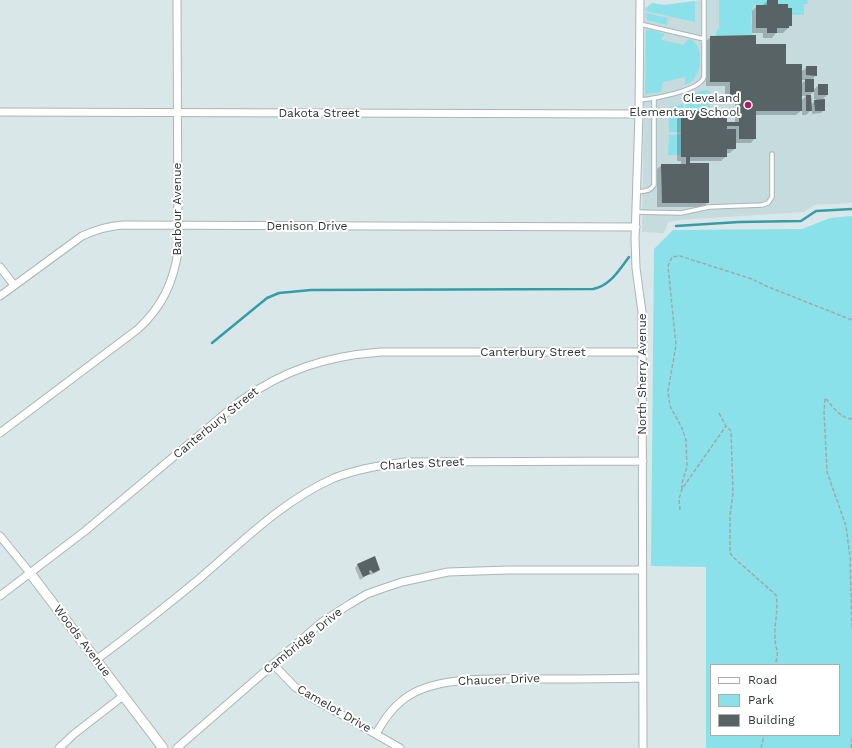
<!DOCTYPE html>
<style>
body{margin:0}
#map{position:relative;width:852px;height:748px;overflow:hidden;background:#dae7e9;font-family:"Work Sans",sans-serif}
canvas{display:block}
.legend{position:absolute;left:710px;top:664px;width:130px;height:72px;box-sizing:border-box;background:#fff;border:1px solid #acaeae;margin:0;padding:5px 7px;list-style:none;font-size:12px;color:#2f3435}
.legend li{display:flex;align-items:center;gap:8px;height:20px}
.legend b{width:20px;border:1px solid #acaeae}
</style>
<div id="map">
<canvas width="852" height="748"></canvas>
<ul class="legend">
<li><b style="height:5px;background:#fff"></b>Road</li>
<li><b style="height:11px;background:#8ae1ea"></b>Park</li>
<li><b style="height:11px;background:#576364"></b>Building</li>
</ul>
</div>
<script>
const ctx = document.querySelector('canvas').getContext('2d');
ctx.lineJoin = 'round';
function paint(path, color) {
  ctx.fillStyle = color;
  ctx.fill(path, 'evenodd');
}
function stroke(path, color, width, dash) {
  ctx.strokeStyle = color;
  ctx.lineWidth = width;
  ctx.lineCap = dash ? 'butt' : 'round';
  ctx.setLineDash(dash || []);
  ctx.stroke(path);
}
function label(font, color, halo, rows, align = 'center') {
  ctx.font = font + ' "Work Sans",sans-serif';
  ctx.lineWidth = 4;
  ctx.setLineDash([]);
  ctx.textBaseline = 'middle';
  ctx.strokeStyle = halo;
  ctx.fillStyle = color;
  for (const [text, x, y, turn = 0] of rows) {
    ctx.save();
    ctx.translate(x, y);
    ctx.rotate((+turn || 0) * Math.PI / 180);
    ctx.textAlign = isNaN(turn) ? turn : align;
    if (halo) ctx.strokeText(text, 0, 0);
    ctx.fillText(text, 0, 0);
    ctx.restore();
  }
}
paint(new Path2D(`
 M702,0H852V203L814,205L804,212L679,220L668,222L664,233L642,232L645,7Z`), '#c5dbde');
paint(new Path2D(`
 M719,0H768H767V5H754L751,15L752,35L716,36V32L719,28Z
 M778,0H807L808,4H804V15H792V8H788V4H778Z
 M695,1V22L646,11L648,6L652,3L665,5Z
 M646,13L668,18L667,25L647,20Z
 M650,30L665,34L661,39L662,40L683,45L689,39C706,45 703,80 685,85V77L663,82L661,92L645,94L646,31Z
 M706,90L709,91L710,93V111H686V102L692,101L690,94Z
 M683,104L684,111H681V132H669V107Z
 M681,134V155H668L669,135Z
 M852,216V748H706V567L651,566L654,249L673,230L802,229L830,218ZM711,665H839V735H711Z`), '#8ae1ea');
paint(new Path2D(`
 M767,1L777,5L791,25L783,33H776L772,38H763V33H752V11L757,6H762Z
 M711,37L755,45L785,65L801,72L807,67L816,75L812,80L813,90L819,85L827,95L821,101L824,110L821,113L812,114V109L806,115H802V110L796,115H755V138L751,143H735V148L730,153H726V156L721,161H689V164L708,202L703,207H657V169L662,165H681V161H677V117L681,112L726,123H735V102H725V86H706V41ZM801,80H806L801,84ZM814,91V99H816L811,105L809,96ZM801,96H806L801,101Z
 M357,565L379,570L376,573L370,575L369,574L360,580L355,568Z`), '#0003');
stroke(new Path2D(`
 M676,226L739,222L801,221L816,211L852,209
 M212,343L267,298L279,293L311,290L593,289C610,286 619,270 629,257`), '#349da7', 2.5);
paint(new Path2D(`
 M767,0H778V4H788V8H792V26H789V28H777V33H767V28H756V5H767Z
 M756,35V44H786V64H802V111H756V139H739V126H727V129H736V149H727V157H690V163H709V203H662L661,164H686V157H681V111H727V122H739V98H730V82H710V36Z
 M806,66H817V76L806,75Z
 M805,79H814V92H805Z
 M818,84H828V95H818Z
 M806,95H811L812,111H806Z
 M825,99V111H815L814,100Z
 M375,556L380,570L373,573L371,570L369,571L370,574L363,577L357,564Z`), '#576364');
const service = new Path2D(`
 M704,0V39
 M639,100C652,99 700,91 704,77V39L640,24
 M637,192C644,191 650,192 654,185V98
 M636,212L681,213L709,207L762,205L768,203L772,197V154`);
const minor = new Path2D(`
 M640,0L639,114L635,239L636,268L642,312L643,748
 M0,112L639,114
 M0,267L14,285
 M0,296L82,236C95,230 108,226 123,225L636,227
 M0,433L138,329C162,307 173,283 178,252L177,0
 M0,536L30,573
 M0,596L85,531L239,402C283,370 327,356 381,352H642
 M96,660C131,634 165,607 199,579C241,543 282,501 334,478C357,469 381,465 405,462L643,461
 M273,664L295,687L307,695L400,748
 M376,734C384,719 395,704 410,695C442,675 504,679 542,679C575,679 609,679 642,678
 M59,748L74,734L123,696
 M177,748L322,622L350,604L367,594L384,588L402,582L448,572L508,570H642`);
const tertiary = new Path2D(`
 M30,573L163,748`);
stroke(service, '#a9b6b7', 5.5);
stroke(minor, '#a9b6b7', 9);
stroke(tertiary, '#a9b6b7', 11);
stroke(new Path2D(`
 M719,413L726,426L731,431L733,494L730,516V553L733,557L776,595C779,609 774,623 775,637C775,650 780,650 775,665
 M852,419C839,418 833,406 825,398L824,412L827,472L846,526L850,557L852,629
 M682,489V483L687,467L686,440L682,428L670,406L668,391L676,345L668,266L672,257L680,256L752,279L766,286L852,320
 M680,510L679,499L682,489L726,426
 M761,748L764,735
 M851,748L852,737`), '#9ea9aa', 1.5, [4, 2]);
stroke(service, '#fff', 3.5);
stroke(minor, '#fff', 7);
stroke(tertiary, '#fff', 9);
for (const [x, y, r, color] of [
 [748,105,4,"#a71f68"]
]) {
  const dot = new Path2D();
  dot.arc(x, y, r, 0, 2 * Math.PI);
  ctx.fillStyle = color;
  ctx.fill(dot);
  stroke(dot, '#fff', 1.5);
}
label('12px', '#2f3435', '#fff', [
 ["Cleveland",740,98],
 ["Elementary School",740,112]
], 'right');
label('12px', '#2f3435', '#fff', [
 ["Dakota Street",319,113],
 ["Barbour Avenue",177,209,-90],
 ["Denison Drive",307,226],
 ["Canterbury Street",533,352],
 ["North Sherry Avenue",642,374,-90],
 ["Canterbury Street",216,423,-39],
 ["Charles Street",422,464,-3],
 ["Woods Avenue",82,641,53],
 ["Cambridge Drive",303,641,-39],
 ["Chaucer Drive",499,680,-2],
 ["Camelot Drive",334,709,30]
]);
</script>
